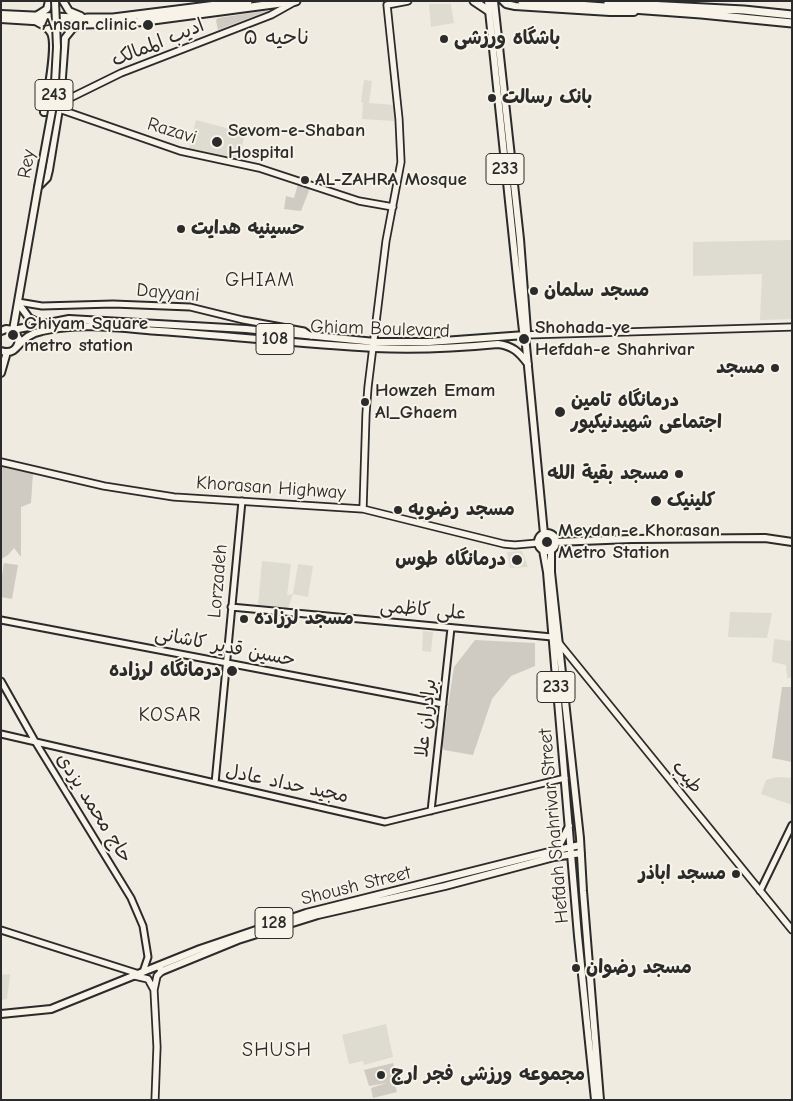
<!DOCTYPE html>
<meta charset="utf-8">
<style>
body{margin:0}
#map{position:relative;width:793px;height:1101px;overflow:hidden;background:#efebe0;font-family:"Comic Neue",sans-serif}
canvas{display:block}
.frame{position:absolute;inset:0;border:2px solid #2b2b2b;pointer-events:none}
</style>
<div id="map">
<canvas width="793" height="1101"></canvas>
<div class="frame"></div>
</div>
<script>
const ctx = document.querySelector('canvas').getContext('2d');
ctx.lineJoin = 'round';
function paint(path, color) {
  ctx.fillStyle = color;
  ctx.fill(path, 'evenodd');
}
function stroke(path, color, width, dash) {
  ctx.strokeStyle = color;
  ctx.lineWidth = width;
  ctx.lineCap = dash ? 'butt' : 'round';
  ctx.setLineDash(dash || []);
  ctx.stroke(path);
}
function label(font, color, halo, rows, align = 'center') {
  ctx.font = font + ' "Comic Neue","Playpen Sans Arabic",sans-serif';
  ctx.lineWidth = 4;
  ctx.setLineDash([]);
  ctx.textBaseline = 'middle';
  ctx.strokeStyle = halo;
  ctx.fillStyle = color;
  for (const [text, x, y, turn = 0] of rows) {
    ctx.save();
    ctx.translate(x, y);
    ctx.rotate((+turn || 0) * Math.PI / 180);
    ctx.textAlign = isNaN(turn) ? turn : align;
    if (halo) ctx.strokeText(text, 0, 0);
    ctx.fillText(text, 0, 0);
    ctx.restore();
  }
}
paint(new Path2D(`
 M429,4H451L454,23L431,27Z
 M364,80L372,81L369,103L395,105L394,121L362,119L363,103L361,102Z
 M196,120L245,133L239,161L188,152Z
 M792,240V319L760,320L762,274L693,276V242Z
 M522,551L528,567L510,568L507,552Z
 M262,561L291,564L287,595L293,594L298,564L313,566L308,597L293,594L288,608L258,606Z
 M730,612L772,613L767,638L728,637Z
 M423,631L433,632L431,652L422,651Z
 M774,639L792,641V678H787L786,665L772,662Z
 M777,777L792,778V805L761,794L766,780Z
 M10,974L7,999L1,1000V975Z
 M386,1024L393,1057L364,1065L363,1061L349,1064L342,1035Z`), '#dedbd1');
paint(new Path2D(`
 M270,10L218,30L216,20L218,18Z
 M298,184L310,188L301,211L284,209L286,196L294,198Z
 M1,466L33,473L31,503L21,507V557L14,548L8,555L1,559Z
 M4,563L18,565L12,599L1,597V582Z
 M475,640L535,643V666L511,676L492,699L473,755L444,750L442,745L454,667Z
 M782,687H792V762L772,758Z
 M393,1063L398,1081L394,1082L397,1092L373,1098L371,1088L387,1083L369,1086L364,1070Z`), '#cfcbc2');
const tertiary = new Path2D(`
 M18,302L42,306L113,304L190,307L243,320L304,331L311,336
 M231,607L552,637
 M1,620L443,704
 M1,681L36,743L131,898L143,926L148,957L143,972
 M1,734L385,822L565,778
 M215,783L242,501
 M431,811L451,628
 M760,891L792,825
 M1,930L139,974`);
const secondary = new Path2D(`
 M60,103L121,73L271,15L296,1
 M44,112L50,113L56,108L59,109L180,151L259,168L359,201L393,207
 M525,335L792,327
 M1,462L104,486L174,497L363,509L504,544L515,545L538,543
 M363,509L366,414L368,387L386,241L401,162L399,119L387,5L408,1
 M559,643L792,930
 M135,976L148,979L154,990
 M155,1100L157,1047L154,990L157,976L162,971`);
const primary = new Path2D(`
 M63,1L69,11L81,16
 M488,1L518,287L523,331L525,335L544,534
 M494,1L520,239L527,331L525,335
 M503,1L506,4L515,6L610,12H634
 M1,14L87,18
 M36,16L47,9L49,1
 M1,19L80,24
 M35,21C41,24 48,27 51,33C57,45 47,97 44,112
 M18,303L29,318L41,324
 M13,330L69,319L246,329L375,342H429L525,335
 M13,330L38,187L47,178L49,170L60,103L65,38L73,28L86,24
 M1,331L6,329L13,330L19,339C18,350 11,354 1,351
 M17,347C24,338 31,333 42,331C80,322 121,328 159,331C231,336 302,344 374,348C416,350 457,348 498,344C513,346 519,352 528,364
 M1,373L7,352
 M538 542a9 9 0 1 1 18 0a9 9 0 1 1-18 0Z
 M556,542L631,539L765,538L792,542
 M543,550L547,572L578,936L595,1100
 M551,550V572L580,838L583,891L600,1100
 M554,850L561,842L569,826
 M158,966L162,971L238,940L318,915L445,886L554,857L581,853
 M1,1014L51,1009L200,949L306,913L549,852L580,845`);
const trunk = new Path2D(`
 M474,1L489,11
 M522,1L701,14L792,23
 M608,3L744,10L792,15
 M87,18H113L248,1
 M86,24L138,22L296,1`);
stroke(tertiary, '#2b2b2b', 9);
stroke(secondary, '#2b2b2b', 9);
stroke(primary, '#2b2b2b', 10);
stroke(trunk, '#2b2b2b', 11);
stroke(tertiary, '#f7f3e8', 5);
stroke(secondary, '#f7f3e8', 5.5);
stroke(primary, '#f7f3e8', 6);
stroke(trunk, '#f7f3e8', 7);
const primaryBridge = new Path2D(`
 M38,187L54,100L57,47L55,1`);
stroke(primaryBridge, '#2b2b2b', 10, []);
stroke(primaryBridge, '#f7f3e8', 6);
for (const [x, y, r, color] of [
 [148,25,6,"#2b2b2b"],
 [444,39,5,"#2b2b2b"],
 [492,98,5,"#2b2b2b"],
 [217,142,6,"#2b2b2b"],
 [305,180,5,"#2b2b2b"],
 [181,229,5,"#2b2b2b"],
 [534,291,5,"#2b2b2b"],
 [13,335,6,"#2b2b2b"],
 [524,339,6,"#2b2b2b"],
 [775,368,5,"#2b2b2b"],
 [365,402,5,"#2b2b2b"],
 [560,412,6,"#2b2b2b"],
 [679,474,5,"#2b2b2b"],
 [656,501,6,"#2b2b2b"],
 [398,510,5,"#2b2b2b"],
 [547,542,6,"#2b2b2b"],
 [517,560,6,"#2b2b2b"],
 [244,619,5,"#2b2b2b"],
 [232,671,6,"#2b2b2b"],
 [736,874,5,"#2b2b2b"],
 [576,968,5,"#2b2b2b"],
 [381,1075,5,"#2b2b2b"]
]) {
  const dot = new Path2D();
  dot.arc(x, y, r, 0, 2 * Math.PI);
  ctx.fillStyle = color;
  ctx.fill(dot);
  stroke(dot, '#f7f3e8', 2);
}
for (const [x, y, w] of [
 [54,95,38],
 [505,169,38],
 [275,339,38],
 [556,687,38],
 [274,923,38]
]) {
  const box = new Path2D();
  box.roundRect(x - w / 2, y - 15.5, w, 31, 4);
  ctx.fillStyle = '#f7f3e8';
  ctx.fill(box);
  stroke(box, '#2b2b2b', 1);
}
label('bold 18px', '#2b2b2b', null, [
 ["243",54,95],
 ["233",505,169],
 ["108",275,339],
 ["233",556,687],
 ["128",274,923]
]);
label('bold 19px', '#2b2b2b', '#f7f3e8', [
 ["Ansar clinic",137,25,"right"],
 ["باشگاه ورزشی",454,39],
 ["بانک رسالت",502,98],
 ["Sevom-e-Shaban",228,131],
 ["Hospital",228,153],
 ["AL-ZAHRA Mosque",315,180],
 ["حسینیه هدایت",191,229],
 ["مسجد سلمان",544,291],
 ["Ghiyam Square",24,324],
 ["metro station",24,346],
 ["Shohada-ye",535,328],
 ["Hefdah-e Shahrivar",535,350],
 ["مسجد",765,368,"right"],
 ["Howzeh Emam",375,391],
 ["Al_Ghaem",375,413],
 ["درمانگاه تامین",571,401],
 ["اجتماعی شهیدنیکپور",571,423],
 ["مسجد بقیة الله",669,474,"right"],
 ["کلینیک",667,501],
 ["مسجد رضویه",408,510],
 ["Meydan-e Khorasan",558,531],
 ["Metro Station",558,553],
 ["درمانگاه طوس",506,560,"right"],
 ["مسجد لرزاده",254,619],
 ["درمانگاه لرزاده",221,671,"right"],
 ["مسجد اباذر",726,874,"right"],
 ["مسجد رضوان",586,968],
 ["مجموعه ورزشی فجر ارج",391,1075]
], 'left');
label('19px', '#2b2b2b', '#f7f3e8', [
 ["ادیب الممالک",158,43,-22],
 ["Razavi",172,131,17],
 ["Rey",27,164,-80],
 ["Dayyani",168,293,5],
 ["Ghiam Boulevard",380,329,2],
 ["Khorasan Highway",271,488,4],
 ["Lorzadeh",218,581,-85],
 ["علی کاظمی",423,610,5],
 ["حسین قدیر کاشانی",225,647,11],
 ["برادران علا",426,718,-84],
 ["طیب",687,777,51],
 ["مجید حداد عادل",287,784,12],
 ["حاج محمد یزدی",94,808,58],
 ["Hefdah Shahrivar Street",554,826,-95],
 ["Shoush Street",356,886,-14]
]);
ctx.letterSpacing = '1px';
label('20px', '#2b2b2b', '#f7f3e8', [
 ["GHIAM",260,280],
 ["KOSAR",170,715],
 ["SHUSH",277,1050]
]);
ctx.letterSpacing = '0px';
label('21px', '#2b2b2b', '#f7f3e8', [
 ["ناحیه ۵",276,38]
]);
</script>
